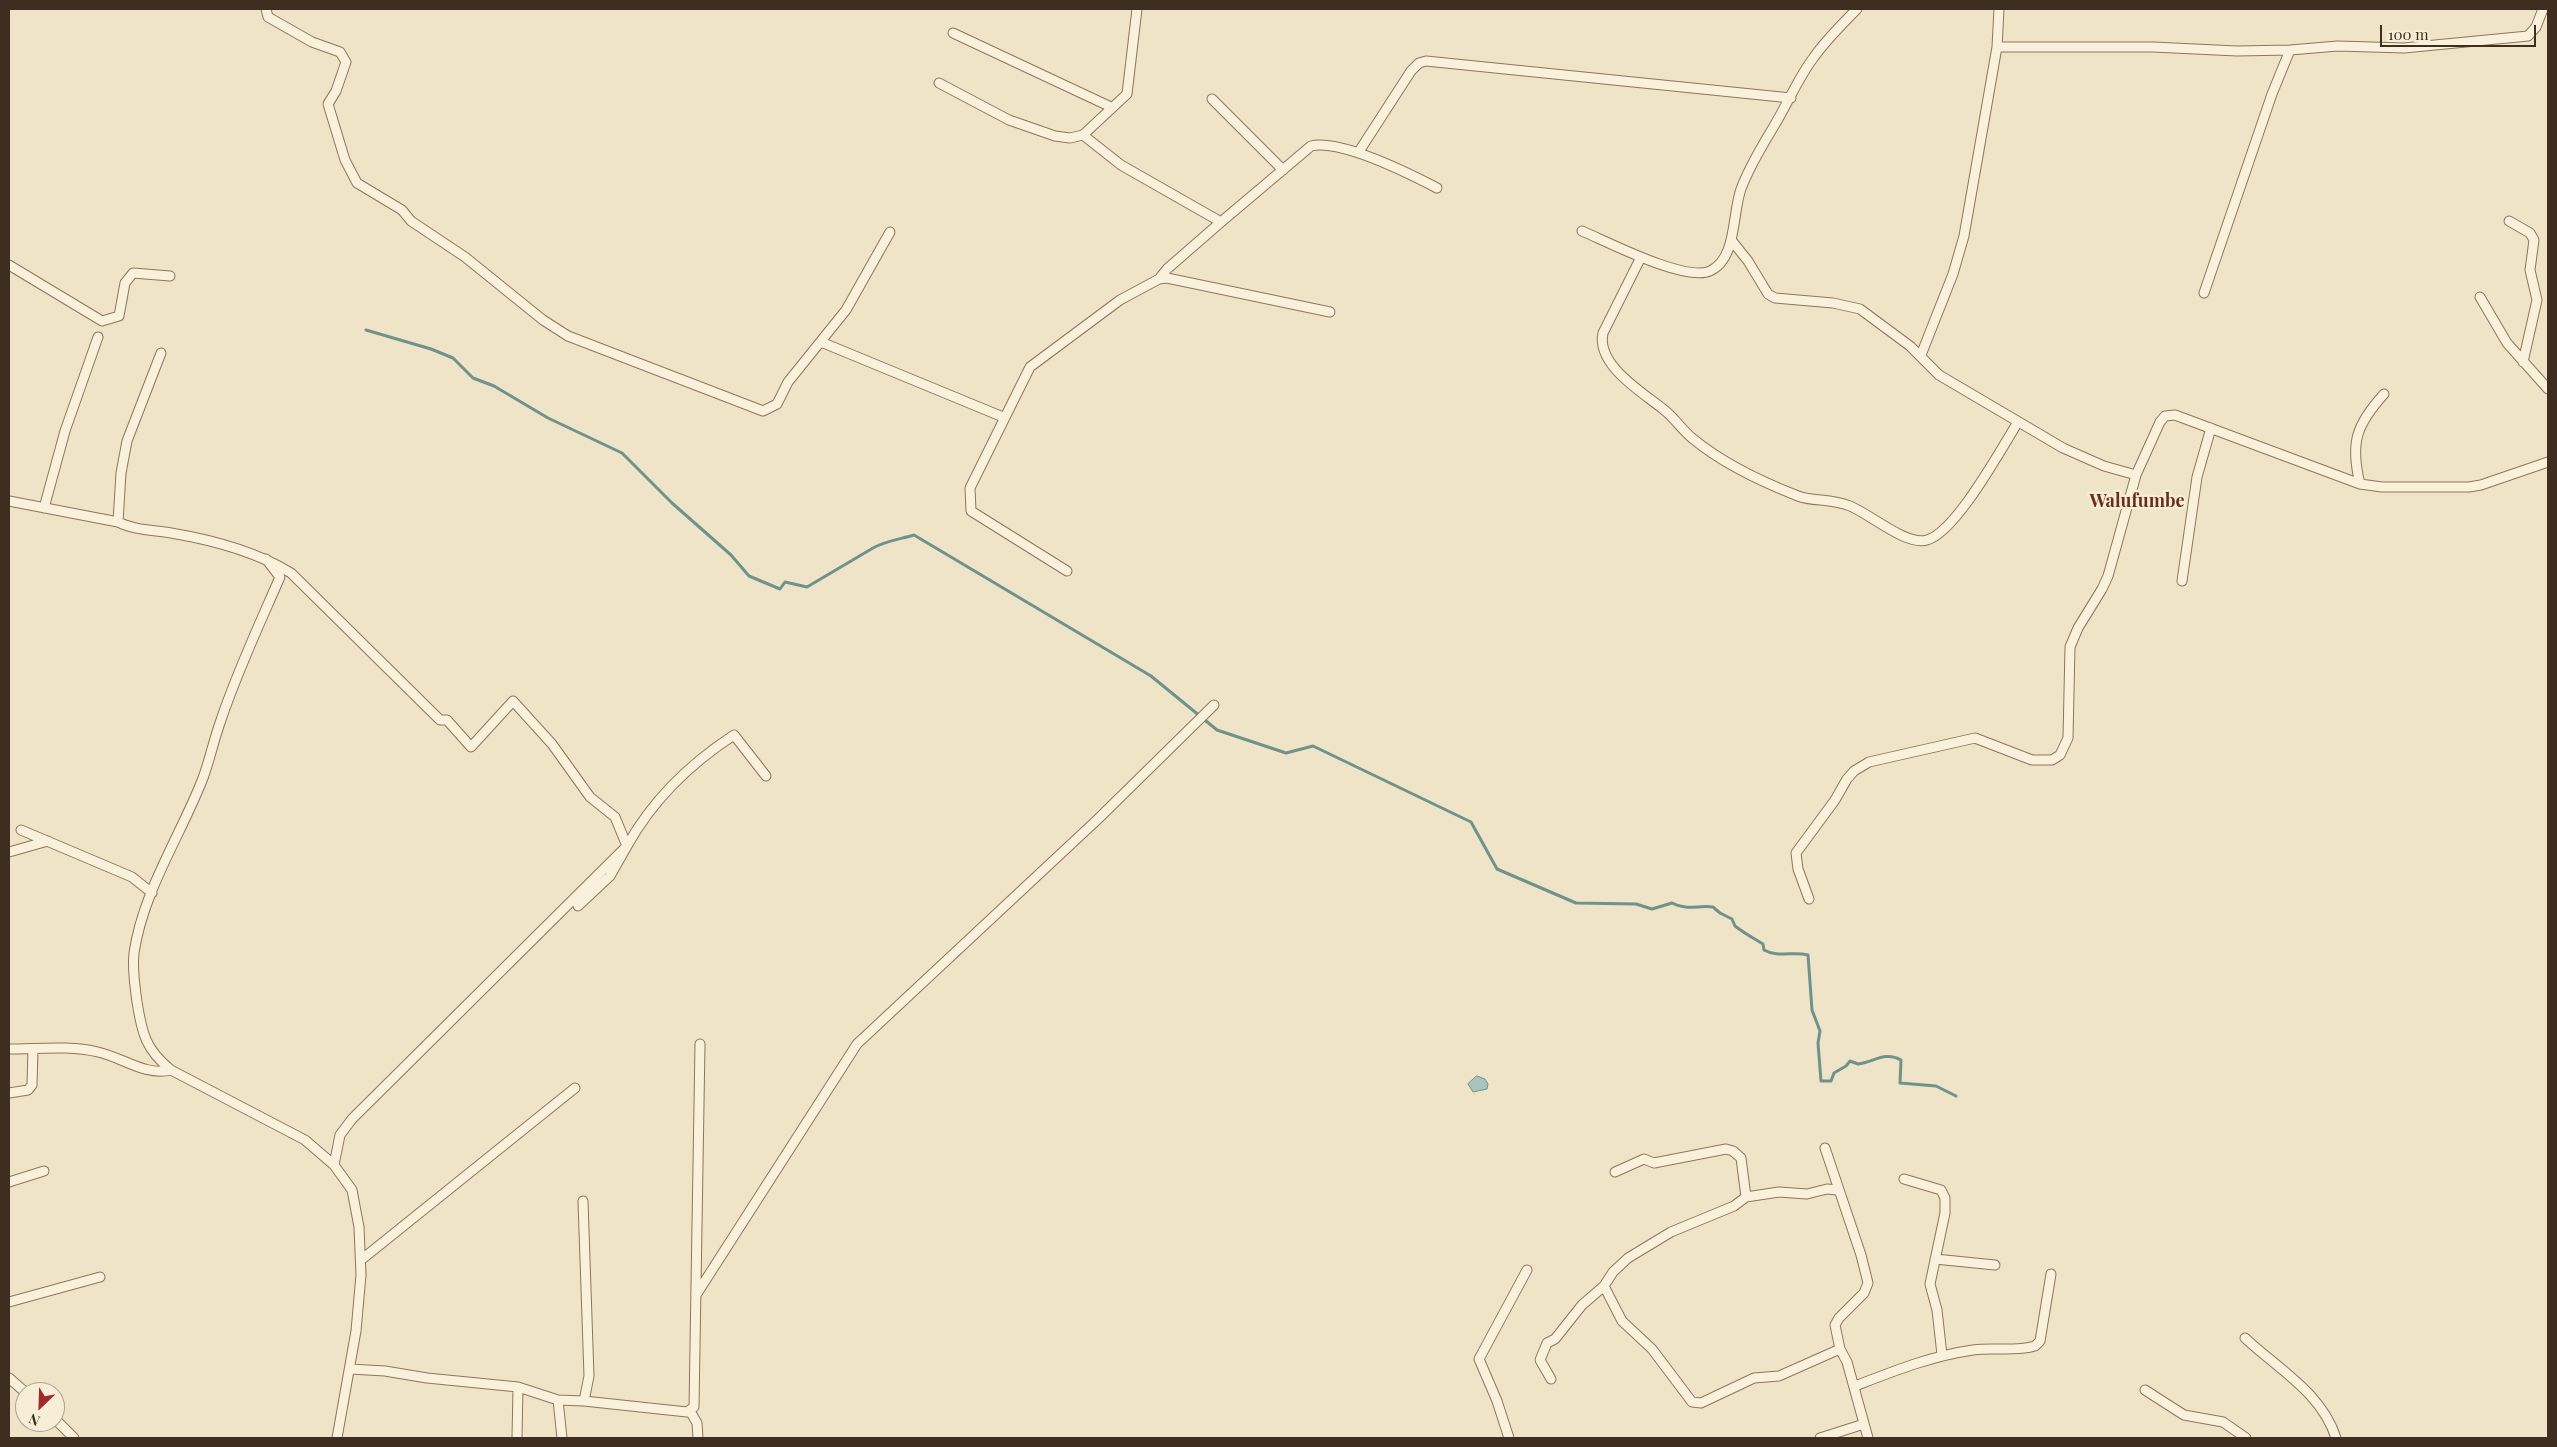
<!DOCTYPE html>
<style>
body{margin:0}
#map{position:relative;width:2557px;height:1447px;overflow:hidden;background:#f0e4c8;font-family:"Playfair Display",serif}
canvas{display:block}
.frame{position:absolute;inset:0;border:10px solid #3d2e20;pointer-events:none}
.north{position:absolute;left:15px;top:1382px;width:50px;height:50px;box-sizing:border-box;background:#f7eed8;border:1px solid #ada18e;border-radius:50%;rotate:204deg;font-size:14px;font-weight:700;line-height:20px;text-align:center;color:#3d2e20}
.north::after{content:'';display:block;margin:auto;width:18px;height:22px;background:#9e2a2b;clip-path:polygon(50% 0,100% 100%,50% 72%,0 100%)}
.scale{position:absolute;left:2380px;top:25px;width:156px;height:22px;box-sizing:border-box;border:2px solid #3d2e20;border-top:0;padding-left:6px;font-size:15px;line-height:18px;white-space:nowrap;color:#3d2e20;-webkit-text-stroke:4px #f7eed8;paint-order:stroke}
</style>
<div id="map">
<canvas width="2557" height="1447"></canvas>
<div class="frame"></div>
<div class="north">N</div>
<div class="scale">100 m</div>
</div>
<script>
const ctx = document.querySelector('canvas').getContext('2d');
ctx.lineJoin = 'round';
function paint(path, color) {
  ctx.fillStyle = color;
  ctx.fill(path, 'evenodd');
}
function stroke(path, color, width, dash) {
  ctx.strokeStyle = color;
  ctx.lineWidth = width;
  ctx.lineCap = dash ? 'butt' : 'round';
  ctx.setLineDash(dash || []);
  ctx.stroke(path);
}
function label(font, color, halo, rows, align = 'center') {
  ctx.font = font + ' "Playfair Display",serif';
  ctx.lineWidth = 4.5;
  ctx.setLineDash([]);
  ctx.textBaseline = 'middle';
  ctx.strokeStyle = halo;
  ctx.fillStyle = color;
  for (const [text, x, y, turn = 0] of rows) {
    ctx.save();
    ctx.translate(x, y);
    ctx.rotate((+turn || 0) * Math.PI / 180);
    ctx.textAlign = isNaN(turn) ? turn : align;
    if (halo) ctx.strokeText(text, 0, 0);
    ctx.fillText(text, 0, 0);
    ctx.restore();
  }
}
const water = new Path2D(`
 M1477,1076L1485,1079L1488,1084L1487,1089L1473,1092L1468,1084Z`);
paint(water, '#a9c4bc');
stroke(water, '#6f938a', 1);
stroke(new Path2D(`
 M366,330L431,349L453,358L473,378L494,386L548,418L622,453L672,503L731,555L749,576L780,589L785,582L807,587C829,574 851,561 873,548C885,541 901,539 914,535L1151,676L1217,730L1286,753L1313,746L1471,822L1497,869L1576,903L1636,904L1652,909L1672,903C1687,911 1698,905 1713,907L1720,913L1732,919L1735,926C1744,933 1753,938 1763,944L1764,950C1778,958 1793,951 1808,955L1812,1010L1820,1031L1818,1043L1821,1081H1831L1834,1073L1846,1066L1850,1061L1858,1064C1874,1062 1885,1051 1901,1060L1900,1083L1936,1086L1956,1096`), '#6f938a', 3);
const street = new Path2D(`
 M266,9L268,17L312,42L340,52L346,62L336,91L328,104L345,160L357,183L402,210L411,221L465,257L543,320L568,336L763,411L777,404L788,382L846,310L890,232
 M953,33L1111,107
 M1997,47H2153L2237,51L2290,50L2338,46L2404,48L2528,36L2536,27L2543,9
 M939,83L1009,120L1055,136L1070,138L1083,135L1127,94L1137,9
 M1212,99L1283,170
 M1083,135L1121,165L1221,222
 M1358,153L1411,71L1419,63L1426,61L1791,98
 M2509,221L2530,233L2534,240L2530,270L2537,300L2523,362
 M1582,231C1608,242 1685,282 1710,271C1737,259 1732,214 1741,189C1749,167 1762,146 1774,126C1788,103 1798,78 1814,57C1826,40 1842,24 1857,9
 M1732,241L1748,261L1768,294L1775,298L1833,303L1860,309L1910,346L1939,375L2063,448L2104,466L2136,475L2160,422L2165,416L2175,415L2360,484L2382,487H2469L2481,485L2548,462
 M1641,257L1603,333C1596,365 1642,392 1663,409C1674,417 1681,429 1692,438C1722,463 1762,482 1798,496C1814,502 1830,498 1850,506C1870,514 1906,546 1927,540C1956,532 2001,449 2018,422
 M9,265L102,321L119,316L125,283L133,273L170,276
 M1159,279L1167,269L1221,222L1311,146C1341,139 1410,174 1437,188
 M2204,293L2272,94L2290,50
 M2480,297L2507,343L2548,389
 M821,342L1003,417
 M1921,355L1953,274L1964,236L1997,47L1999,9
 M2360,484C2350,443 2356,425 2384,394
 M9,501L118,522C134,530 153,530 171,533C213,540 255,551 291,573L440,720H447L471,747L513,701L552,744L590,797L615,817L627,846L610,876L578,906
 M44,508L65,431L98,337
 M118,522L121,473L127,441L161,353
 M266,559L280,577C260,623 237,672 221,720C214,739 210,759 203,778C181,835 143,891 134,953C132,970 135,986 137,1002C142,1034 146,1050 171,1070L305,1140L334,1165L352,1190L359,1227L361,1275L356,1331L337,1438
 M1067,571L971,511L970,488L1030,367L1120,300L1159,279L1167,278L1330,312
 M2182,581L2197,477L2211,428
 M21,830L132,877L152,893
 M9,852L48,841
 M1809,899L1798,869L1796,853L1835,800L1847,779L1854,771L1869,762L1975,738L2032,760H2052L2060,755L2068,738L2070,647L2078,628L2102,589L2108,576L2136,475
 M9,1049C37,1049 70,1045 98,1052C124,1058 144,1076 171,1070
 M9,1093L28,1090L32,1085L33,1049
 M1825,1148L1861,1255L1868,1283L1864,1293L1839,1318L1835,1325L1840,1349L1847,1362L1868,1438
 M334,1165L340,1135L352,1119L627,846C652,801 691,763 734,735L766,776
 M1615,1172L1644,1159L1654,1163L1726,1149L1733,1151L1741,1158L1746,1197
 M1904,1179L1941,1190L1945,1198V1213L1930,1284L1937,1310L1942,1355
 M9,1182L44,1171
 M583,1201L589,1376L584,1401
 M1935,1259L1995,1265
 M361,1260L575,1088
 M1604,1286L1622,1321L1652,1349L1692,1402L1701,1403L1754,1378L1779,1376L1840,1349
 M696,1295L857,1044L1098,819L1214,705
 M9,1302L100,1277
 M2245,1338C2278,1369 2322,1393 2336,1438
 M350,1369L385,1371L427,1378L518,1387L558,1400
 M9,1378L25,1392
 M1551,1379L1540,1360L1547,1343L1555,1339L1582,1305L1604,1286L1613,1272L1628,1258L1671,1232L1734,1206L1746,1197L1779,1192L1807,1194L1827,1189L1837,1190
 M1855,1386C1894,1371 1931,1356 1973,1350C1993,1347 2015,1352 2035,1346L2040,1341L2051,1274
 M2145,1390L2184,1415L2223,1422L2246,1438
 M690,1411L697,1423L698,1438
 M55,1419L74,1438
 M517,1438L518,1387
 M562,1438L558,1400L584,1401L687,1412L694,1407L700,1044
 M1509,1438L1497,1401L1479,1359L1527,1270
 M1820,1438L1864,1424`);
stroke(street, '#8d765c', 11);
stroke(street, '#faf1dc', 9);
label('bold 18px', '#6b2e1e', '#f7eed8', [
 ["Walufumbe",2137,501]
]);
</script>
